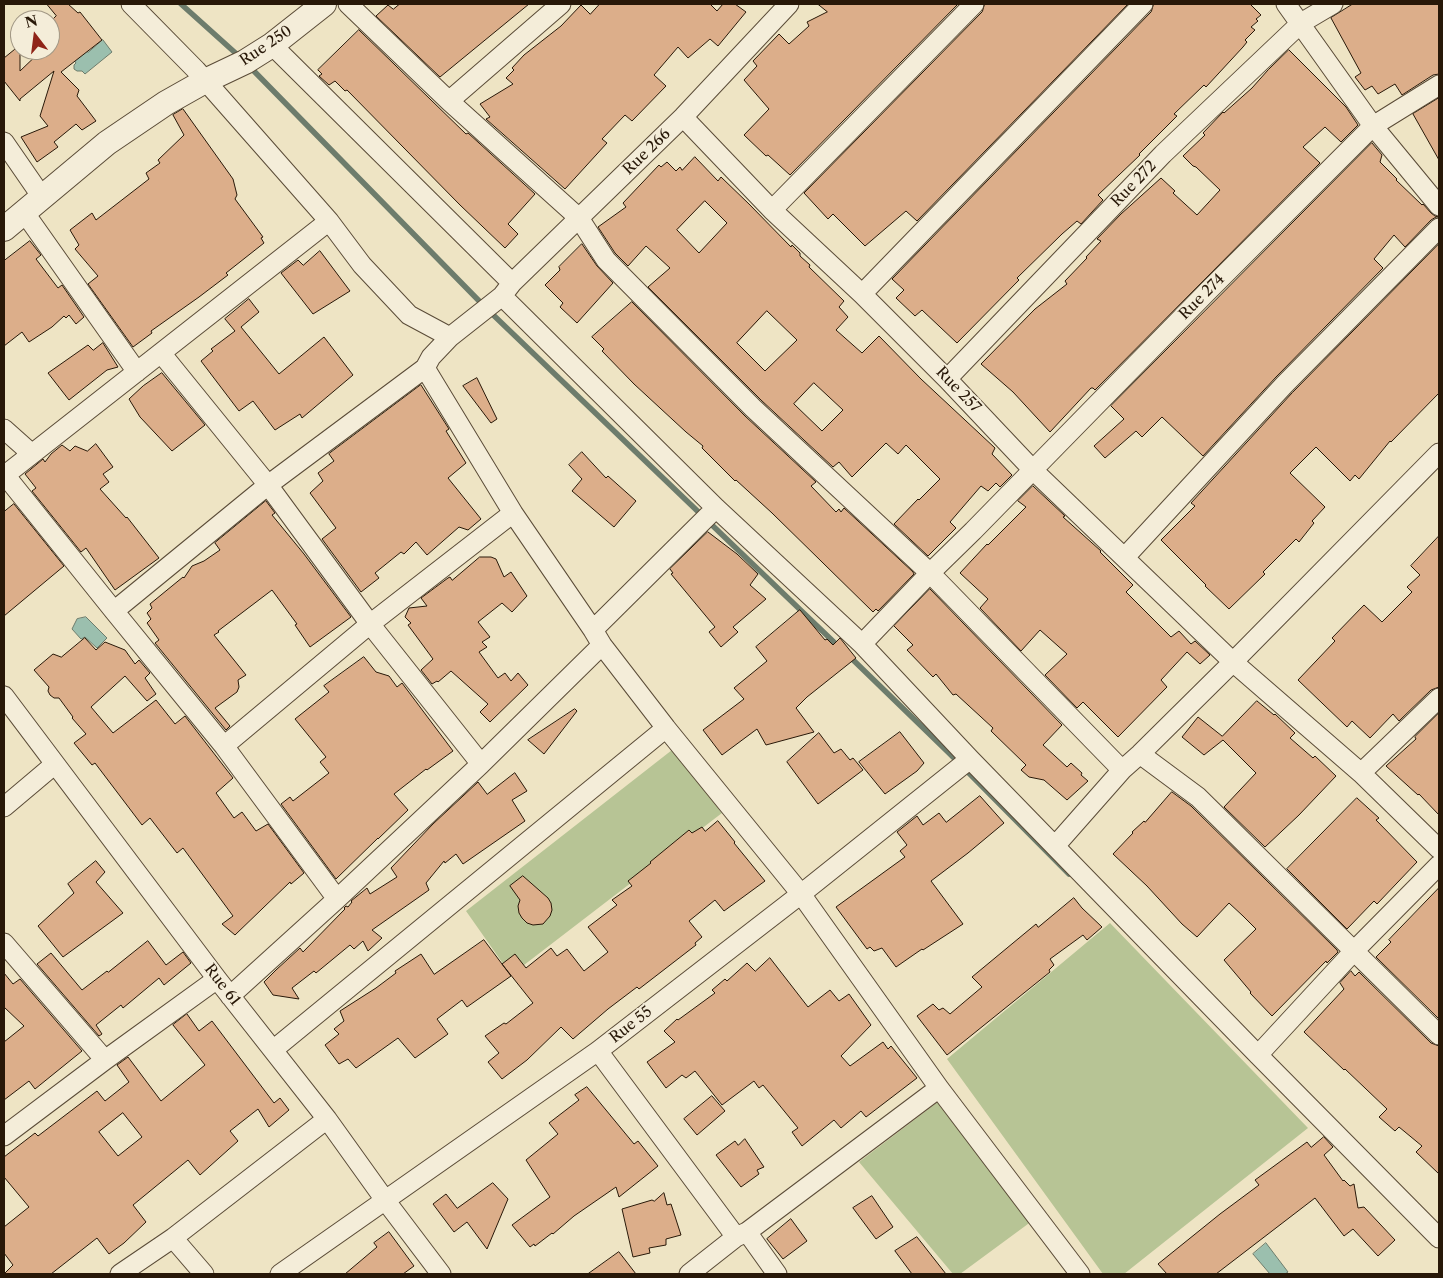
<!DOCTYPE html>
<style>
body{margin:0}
#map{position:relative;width:1443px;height:1278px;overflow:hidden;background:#eee4c4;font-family:"Libre Caslon Text",serif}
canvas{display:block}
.frame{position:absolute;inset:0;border:5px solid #281808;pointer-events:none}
.north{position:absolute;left:10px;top:10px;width:50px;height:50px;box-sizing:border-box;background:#f4edd9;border:1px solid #a29885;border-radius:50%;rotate:345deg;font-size:14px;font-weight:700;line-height:20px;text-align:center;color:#281808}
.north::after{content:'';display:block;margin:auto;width:18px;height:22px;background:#8f2418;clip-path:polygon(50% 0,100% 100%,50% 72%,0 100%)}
</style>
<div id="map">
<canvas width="1443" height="1278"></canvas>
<div class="frame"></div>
<div class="north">N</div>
</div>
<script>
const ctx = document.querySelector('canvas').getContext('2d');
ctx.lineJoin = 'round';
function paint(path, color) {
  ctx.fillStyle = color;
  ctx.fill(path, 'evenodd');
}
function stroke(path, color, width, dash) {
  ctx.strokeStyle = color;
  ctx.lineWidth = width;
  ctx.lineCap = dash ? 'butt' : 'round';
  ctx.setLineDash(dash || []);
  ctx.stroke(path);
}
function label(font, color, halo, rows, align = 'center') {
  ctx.font = font + ' "Libre Caslon Text",serif';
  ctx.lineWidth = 4;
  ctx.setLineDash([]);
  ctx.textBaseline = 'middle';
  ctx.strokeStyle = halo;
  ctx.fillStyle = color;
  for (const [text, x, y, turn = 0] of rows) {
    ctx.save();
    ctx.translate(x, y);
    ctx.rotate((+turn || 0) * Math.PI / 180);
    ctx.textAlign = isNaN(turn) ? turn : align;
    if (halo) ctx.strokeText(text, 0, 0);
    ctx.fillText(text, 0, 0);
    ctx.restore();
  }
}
paint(new Path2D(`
 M672,750L722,813L511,975L466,911Z
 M1110,923L1308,1128L1124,1274H1103L947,1059Z
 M943,1098L1032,1221L960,1274H953L859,1162Z`), '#b7c495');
const water = new Path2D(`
 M103,40L112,52L85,74L82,71H77L74,69V65L76,63L74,60L85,51L88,52Z
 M86,617L107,638L97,648L85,637L81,639L72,629L77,619Z
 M1266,1243L1288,1272L1285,1274H1270L1253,1254Z`);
paint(water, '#9bbfae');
stroke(water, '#6d7c6c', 1);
stroke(new Path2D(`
 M181,4L241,58
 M249,66L486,308L839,647
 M848,655L949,753L1069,874`), '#6d7c6c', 5.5);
const building = new Path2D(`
 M47,4H68L78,13L80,12L102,40L61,72L79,90L77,96L96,121L82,130L76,124L54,142L58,147L37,162L21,137L48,126L40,116L54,71L20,99V101L4,81V58L20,45V71L42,50H50V22L56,16Z
 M400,4H529L440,77L376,16L388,5L393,9Z
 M600,4H710L717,11L723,4H735L746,12L718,46L710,39L688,58L678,47L654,75L666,86L632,121L625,115L602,139L607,143L565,189L486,119L490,117L480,104L513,84L506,78L514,70L512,68L524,55L561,26L581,5L590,14Z
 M818,4H958L790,175L768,155L766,156L744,135L769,109L744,80L757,66L753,61L779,34L789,44L809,26L807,22L827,12Z
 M985,4H1128L917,221L906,211L865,246L833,214L828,219L804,193L982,12Z
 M1154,4H1250L1261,15L1256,19L1258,21L1251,27L1255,30L1245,40L1247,42L1243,47L1206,87L1204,85L1174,114L1177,116L1139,154L1140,155L1098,195L1103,200L1081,224L1077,221L1062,234L1017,278L1019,280L957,343L922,310L915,316L896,298L904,290L892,279L1151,12Z
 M1353,4H1439V74L1433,75L1402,95L1395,84L1378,94L1372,86L1365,90L1355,77L1361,73L1331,18Z
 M359,30L466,134L468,133L535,194L508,224L518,234L505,248L460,205L347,90L345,91L335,81L329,85L319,76L322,74L318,70Z
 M1289,50L1346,107L1358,125L1341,142L1325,127L1303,147L1320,163L1095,390L1093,388H1091L1050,432L1013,392L981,364L1035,309L1067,284L1065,281L1087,258L1086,257L1101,241L1097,239L1121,214L1161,178L1175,191L1173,193L1197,215L1220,190L1196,167L1193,166L1183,156L1205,135L1203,133L1223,112L1224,113L1252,88L1268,70Z
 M1439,98V160L1413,114Z
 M183,109L233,179L237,195L235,199L263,237L261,238L264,243L226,273L228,275L199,297L151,331L152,333L133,347L88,284L98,276L75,249L79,245L70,230L92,213L96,220L149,179L146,173L160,163L158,160L184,135L173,115Z
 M1372,143L1382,155L1380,162L1397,179L1396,180L1422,205L1423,204L1431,213L1435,216L1439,217H1436L1431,220L1405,247L1394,235L1374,259L1383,268L1276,377L1203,456L1162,417L1142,437L1136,431L1105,458L1094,446L1124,419L1111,406Z
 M695,157L718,181L721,177L749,204L791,247L792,245L800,253V256L810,265L809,267L844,301L839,307L848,317L836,330L862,353L879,336L921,379L995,448L992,454L1012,475L1000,487L996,483L988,491L981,486L950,522L956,528L928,556L894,524L918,499L919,500L940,479L906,445L898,454L886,443L852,477L839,462L833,467L761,400L648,287L670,268L646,246L628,266L615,253L598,227L626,207L623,203L659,165L661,167L667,162L676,171L680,167L682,170ZM705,201L727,223L699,253L677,230ZM767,311L797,340L765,371L737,343ZM814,383L843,410L822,431L794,404Z
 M30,241L41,255L36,259L58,288L62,285L84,317L76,324L69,315L66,318L64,316L52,327L29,342L22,332L4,346V261Z
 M582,244L597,266L613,283L577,323L560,307L563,303L545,285L560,270L559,267Z
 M1439,244V393L1391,442L1390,441L1359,479L1355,475L1350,481L1316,447L1290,473L1325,507L1312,521L1314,523L1299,542L1296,539L1263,572L1265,574L1229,609L1205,586L1206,585L1161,540L1195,506L1191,503L1292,393Z
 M320,251L350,291L313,314L281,273L298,260L303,265Z
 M249,299L259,312L241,327L279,374L324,337L353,375L302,418L300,414L275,430L253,401L239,411L201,361L213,351L211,349L235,331L225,319Z
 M632,302L745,416L816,482L811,486L836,512L839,509L841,512L844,508L913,572L914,574L878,611L876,609L873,612L772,513L736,480L735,481L702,448L703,446L686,432L634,384L602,351L604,349L592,337Z
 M103,343L118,367L107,370L69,400L48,373L88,345L93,350Z
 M162,373L205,425L172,451L140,417L129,399L143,386Z
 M477,378L497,419L491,423L463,386Z
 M421,385L449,429L446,431L466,463L448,478L481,519L468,530L459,527L427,555L416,542L404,554L401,552L375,573L379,578L361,592L322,539L336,528L310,493L323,481L318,473L334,461L329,454Z
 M96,444L113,467L103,474L109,482L100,489L126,518L127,517L159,558L115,590L86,548L81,552L32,491L36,488L25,474L43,459L45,462L51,454L62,445L70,451L75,446L87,451Z
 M582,452L606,478L608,476L636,501L614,527L572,491L582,479L569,465Z
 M1033,486L1065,516L1063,517L1101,551L1100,552L1133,585L1126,592L1171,637L1179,631L1191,644L1195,641L1210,655L1200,664L1187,652L1161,680L1167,687L1118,737L1083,702L1077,708L1045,675L1067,654L1040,630L1021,651L980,608L988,599L960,573L987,544L988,545L1026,507L1018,501Z
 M266,501L275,513L272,515L304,554L351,617L310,647L295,625L297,624L272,590L218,631L219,632L214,635L246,675L238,680L239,687L237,692L215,708L230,726L226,730L155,643L159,640L147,623L151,619L147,613L152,608L150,604L183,577L184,578L192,566L204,561L220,550L215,543Z
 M14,504L64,566L4,616V512Z
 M708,532L737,554L758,574L750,585L766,599L733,627L738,632L721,647L709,632L715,627L671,574L673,573L670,569Z
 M1439,536V687L1431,690L1399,721L1393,714L1370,738L1352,721L1347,727L1298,680L1335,641L1332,638L1364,605L1382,622L1412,592L1407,587L1420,575L1411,566Z
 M480,557H491L496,559L504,577L511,572L527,596L512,612L502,603L478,622L490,637L482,642L487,647L479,652L498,678L505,673L511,681L518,673L528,685L490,722L480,712L488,704L451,671L438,682L437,681L432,684L421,670L433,659L408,625L411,623L405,617L409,608L427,606L421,598L448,578L450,577L452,580Z
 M930,589L1062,725L1043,745L1067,767L1071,763L1082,773L1081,775L1088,781L1067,800L1044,780L1029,777L1021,770L1026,765L991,731L993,728L956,694L953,695L936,674L933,677L907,650L913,645L894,626Z
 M800,610L825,640L827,639L833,645L840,638L856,658L807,697L796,708L814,732L766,745L757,729L722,755L703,730L744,699L734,688L767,661L756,647Z
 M85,638L96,650L105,642L125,650L135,664L139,660L150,673L145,678L156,694L147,701L125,676L91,707L113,733L156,700L175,724L185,716L233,778L216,793L234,818L242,812L256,831L268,824L304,873L291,884L290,882L235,935L222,924L233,916L183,848L177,853L150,818L142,825L95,763L92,765L74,743L86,734L72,718L73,717L59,698H54L50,695L48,691L49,687L34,670L53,654L61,657Z
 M364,657L376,672L389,676L397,687L402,683L453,751L427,770L426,769L394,794L408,810L378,839V838L336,879L281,804L290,797L293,801L329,773L320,762L326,757L295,719L329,692L324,686Z
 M1257,701L1274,715L1275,714L1295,733L1290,738L1313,758L1315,756L1336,776L1299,815L1265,847L1224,807L1256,773L1223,740L1204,755L1182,737L1198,717L1222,736Z
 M575,709L577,711L544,754L528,740Z
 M1439,713V815L1419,794L1418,795L1386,766L1416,739L1415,737Z
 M900,732L924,763L917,771L885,794L859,762Z
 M819,733L834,753L841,749L850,760L853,758L863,770L818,804L787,762Z
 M515,773L527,791L512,800L525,821L463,864L456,854L445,863L444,861L426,883L429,890L372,930L382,938L368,951L363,941L354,949L350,945L316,973L314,971L292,988L299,999L273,995L264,982L276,970L300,948L303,952L345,909L344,908L346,906L348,907L352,902L351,901L367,888L370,894L397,877L391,868L433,824L478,782L487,794Z
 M1172,792L1191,806L1337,950L1338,952L1327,963L1326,961L1272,1016L1250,993L1251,992L1224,960L1256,929L1243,916L1229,903L1197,937L1182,924L1147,886L1113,854L1133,833L1132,832L1144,821L1145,822Z
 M980,796L1004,823L968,853L931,881L963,924L923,950L922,949L896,967L882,948L874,951L870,947L867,949L836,907L905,857L900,851L907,845L897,832L917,816L923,825L939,813L946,822Z
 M1357,798L1379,818L1376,820L1417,862L1377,904L1374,901L1347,929L1287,869Z
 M718,821L735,842L734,843L765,881L724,911L715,900L689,921L702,937L695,943L696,945L639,989L637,987L608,1009L573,1039L561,1027L527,1060L502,1079L488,1062L499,1053L485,1036L504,1023L506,1024L533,1003L502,964L515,954L526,968L551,948L557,956L567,949L584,971L608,952L588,927L617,905L612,900L632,886L628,881L651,863L650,862L689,830L692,833L702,827L705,831Z
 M96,861L105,872L96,882L123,913L63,957L38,926L74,893L68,884Z
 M523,876L548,898L551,903L552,910L550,916L543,924L533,925L527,923L522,918L519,913L518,906L520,900L510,886Z
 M1439,888V1019L1376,957L1391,942L1389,940Z
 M1074,898L1082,908L1102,927L1087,940L1083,935L1050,959L1054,965L1049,970L1050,972L947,1055L917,1016L933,1004L939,1010L943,1008L950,1014L982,987L972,977L1036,924L1038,927Z
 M484,940L511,976L467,1007L462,1000L437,1019L448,1034L415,1058L398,1038L356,1068L348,1059L339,1064L325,1045L339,1034L334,1029L344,1021L340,1011L376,988L396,973L395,971L421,954L434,974Z
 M148,941L166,965L183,952L191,963L164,985L159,978L123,1008L121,1005L96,1025L102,1034L99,1036L37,964L51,953L82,990L107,971L108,972Z
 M770,958L808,1007L830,990L839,1001L849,994L871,1025L841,1056L850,1066L883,1042L888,1049L891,1046L917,1078L866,1117L861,1111L841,1128L834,1120L802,1146L792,1132L798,1128L763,1085L759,1088L754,1081L722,1105L695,1071L686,1078L682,1075L666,1088L647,1062L675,1042L664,1031L677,1019L678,1020L715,993L712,990L725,979L727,981L747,963L755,971Z
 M1351,971L1355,976L1359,972L1431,1043L1439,1046V1174L1416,1152L1422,1146L1399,1127L1395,1131L1379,1117L1387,1109L1345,1069L1344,1070L1304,1032L1344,989L1340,983Z
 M4,973L13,984L20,979L82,1051L35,1089L29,1081L4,1100V1042L24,1026L4,1007Z
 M187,1014L199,1031L212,1021L274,1103L280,1098L289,1110L269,1127L258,1109L230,1131L238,1141L200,1175L188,1160L133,1205L146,1222L124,1243L109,1254L97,1238L51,1274H4L13,1265L4,1253V1227L29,1207L4,1177V1157L35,1133L38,1136L97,1091L105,1101L129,1082L117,1065L128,1057L161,1101L205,1065L173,1025ZM123,1113L142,1137L118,1156L99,1132Z
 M587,1087L634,1144L638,1141L658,1166L619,1197L616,1187L574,1216L553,1234L552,1233L535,1246L534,1244L530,1247L512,1225L550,1197L526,1160L558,1134L549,1123L579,1100L575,1095Z
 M712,1096L725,1111L697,1135L684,1119Z
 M1324,1137L1333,1147L1324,1155L1343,1181L1344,1180L1350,1186L1354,1184L1358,1208L1364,1207L1395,1240L1378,1256L1353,1229L1344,1236L1315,1198L1216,1274H1167L1158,1264L1220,1214L1259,1185L1255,1180L1307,1142L1311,1147Z
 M745,1139L764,1167L757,1170L759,1174L741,1187L716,1155L735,1141L738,1145Z
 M493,1183L508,1199L487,1249L467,1222L454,1232L433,1204L446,1194L457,1208Z
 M664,1193L667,1205L671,1204L681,1235L666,1239V1245L649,1248L650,1253L633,1257L622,1209L652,1200L654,1201Z
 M872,1196L893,1227L876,1239L853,1208Z
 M791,1219L807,1241L783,1259L767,1239Z
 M389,1232L414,1266L403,1274H345L377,1247L374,1243Z
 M917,1237L946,1274H912L895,1251Z
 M619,1252L636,1274H588Z`);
paint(building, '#dcae8a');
stroke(building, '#281808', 1);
const minor = new Path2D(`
 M131,4L196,70L329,221L362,265L409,315L450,337
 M348,4L449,101L579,218L606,260L753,408L930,573L1122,770
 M1286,4L1373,126L1439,206
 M272,45L512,283
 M449,101L561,4
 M683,117L772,210L862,294L947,379L1033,470L1233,662L1361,773L1439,849
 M4,142L42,197
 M772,210L974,4
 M24,212L137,372
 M862,294L1143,4
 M502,296L716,508L862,644L970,759L1258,1055L1439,1238
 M161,353L268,485L370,624L481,764
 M425,368L513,513L593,630L602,645L666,728L801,894L939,1088L1080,1274
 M947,379L1163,154L1301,23L1333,4
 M4,429L32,454
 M5,475L114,611L224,746L337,899
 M4,476L329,221
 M1125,557L1284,385L1439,228
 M114,611L268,485L425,368L431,357L450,337L502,296L512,283L683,117L789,4
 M593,630L716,508
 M862,644L930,573L973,531L1207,292L1373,126L1439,85
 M4,696L217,979L327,1119L385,1200L441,1274
 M224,746L370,624L513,513
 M1140,754L1198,797L1439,1035
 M1361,773L1439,698
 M4,807L55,764
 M1055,846L1122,770L1140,754L1233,662L1439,453
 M4,943L105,1060
 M230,996L337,899L481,764L602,645
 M273,1050L666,728
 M598,1051L736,1237
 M1258,1055L1354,951L1439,865
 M4,1136L105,1060L217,979
 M747,1232L777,1274
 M173,1238L204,1274
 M120,1274L173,1238L327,1119
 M280,1274L598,1051L801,894L970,759
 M689,1274L736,1237L747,1232L939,1088`);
const tertiary = new Path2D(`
 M4,229L107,143L166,103L205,81L245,62L272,45L324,4`);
stroke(minor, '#5a4b37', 21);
stroke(tertiary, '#5a4b37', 26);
stroke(minor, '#f4edd9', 19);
stroke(tertiary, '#f4edd9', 24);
label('15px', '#281808', '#f4edd9', [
 ["Rue 250",266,46,-34],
 ["Rue 266",647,152,-44],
 ["Rue 272",1134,184,-46],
 ["Rue 274",1202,297,-45],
 ["Rue 257",958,390,46],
 ["Rue 61",222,985,52],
 ["Rue 55",631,1025,-38]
]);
</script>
